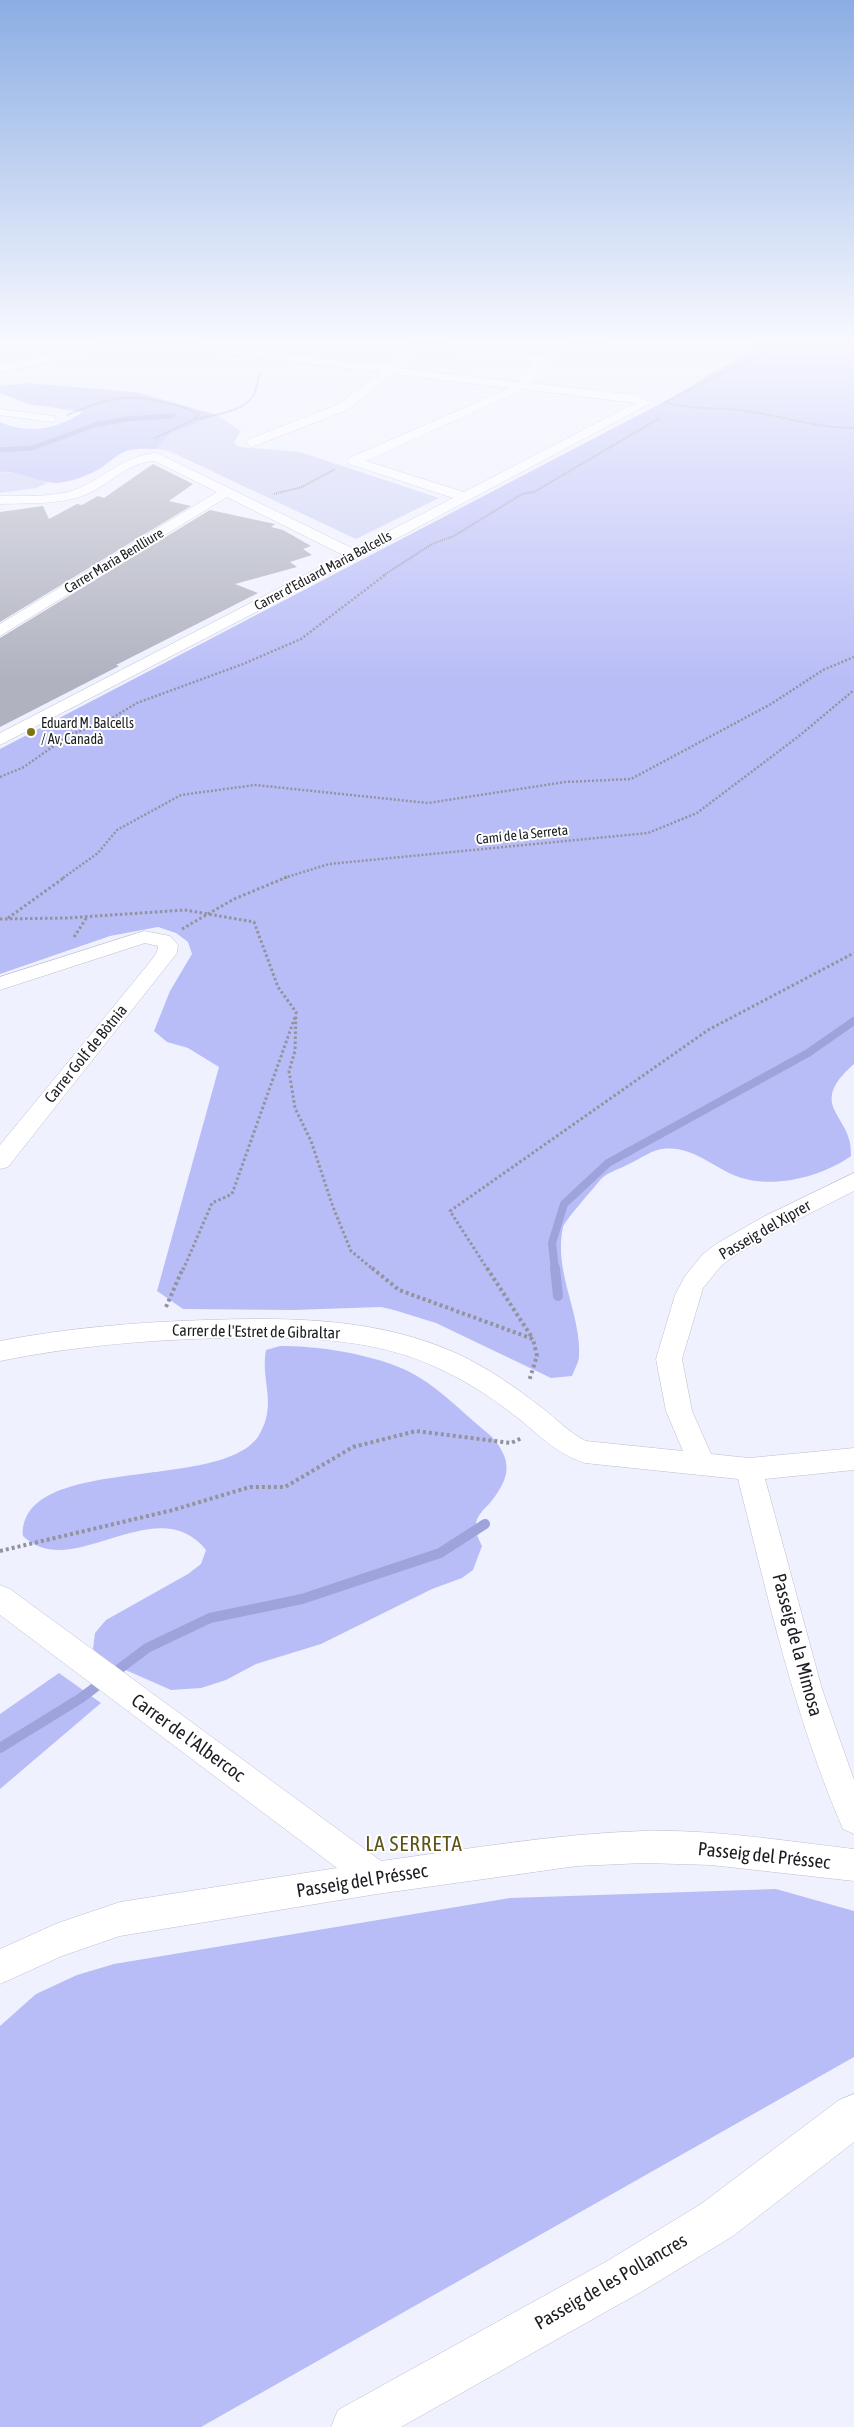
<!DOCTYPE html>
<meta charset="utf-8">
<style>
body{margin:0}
canvas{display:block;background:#f0f1ff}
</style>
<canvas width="854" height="2427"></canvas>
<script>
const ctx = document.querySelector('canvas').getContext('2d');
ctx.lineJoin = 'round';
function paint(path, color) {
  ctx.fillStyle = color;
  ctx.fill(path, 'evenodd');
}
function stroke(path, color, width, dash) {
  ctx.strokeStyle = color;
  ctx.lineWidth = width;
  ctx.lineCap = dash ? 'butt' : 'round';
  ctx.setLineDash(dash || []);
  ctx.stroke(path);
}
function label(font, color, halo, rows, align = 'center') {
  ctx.font = font + ' "Asap Condensed",sans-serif';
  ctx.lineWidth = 4;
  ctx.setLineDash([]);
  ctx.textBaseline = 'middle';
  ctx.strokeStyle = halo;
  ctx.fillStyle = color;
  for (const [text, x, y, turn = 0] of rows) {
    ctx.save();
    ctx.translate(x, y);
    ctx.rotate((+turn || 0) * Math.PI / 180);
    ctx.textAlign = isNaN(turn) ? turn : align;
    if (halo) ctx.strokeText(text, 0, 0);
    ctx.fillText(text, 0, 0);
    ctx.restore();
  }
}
paint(new Path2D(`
 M217,415L241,431L234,442L238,447L300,452L439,498L356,539L169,451L157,449L169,434Z
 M0,472L18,473L48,483L36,488L0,493Z`), '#ced1f5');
paint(new Path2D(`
 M751,340H854V1064C804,1108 854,1114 851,1156C822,1177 771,1190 736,1176C711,1166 691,1145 662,1149C652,1150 640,1159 631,1163C622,1168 608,1172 601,1179C595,1187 565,1220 563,1227C553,1272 582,1314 579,1358C578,1364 574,1370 572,1376L551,1378L436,1323L394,1310L381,1307L293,1310L183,1309L157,1291L219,1067L188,1048L167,1042L154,1031L170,991L192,954L188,942L176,933L158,927L110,936L0,974V749L673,397L753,348L755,343Z
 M26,383L136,392L217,415L169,434L157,449C149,449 139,448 130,450C118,453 111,461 101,468C91,474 76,480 64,482C42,487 23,470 0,472V422C30,435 57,429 83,412L28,404L0,393V386Z
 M280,1346C318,1345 385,1356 417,1376C444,1392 466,1416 491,1436C514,1461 510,1479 489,1504C484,1509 477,1516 476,1523C475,1532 478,1538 482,1546L473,1570L462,1578L432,1589L321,1644L256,1664L226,1680L201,1688L171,1690L103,1660L93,1649L95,1633L106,1620L188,1574L201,1564L206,1550C156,1488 72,1584 23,1536C20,1452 224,1493 259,1435C278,1404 260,1380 266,1350Z
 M59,1673L101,1703L0,1789V1714Z
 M776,1889L854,1911V2057L201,2427H0V2026L36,1994L77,1975L114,1964L510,1898Z`), '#b9bdf7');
stroke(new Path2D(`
 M0,450L32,448L95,425L126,419L173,416`), '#9fa3dc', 5);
stroke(new Path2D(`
 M555,1270L552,1243L564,1204L608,1163L808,1053L854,1021`), '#9fa3dc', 8);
stroke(new Path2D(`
 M555,1268L558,1296
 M0,1748L81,1698L147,1648L210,1618L302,1599L440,1553L485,1524`), '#9fa3dc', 10);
paint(new Path2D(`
 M153,464L193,484L169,501L191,506L0,622V512L43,506L49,519L77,504L82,505L98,496L104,498Z
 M210,510L275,524L271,527L283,530L311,546L303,549L312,555L290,562L297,567L235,584L258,593L116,665L119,666L0,727V638Z`), '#b0b2bf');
const lane = new Path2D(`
 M0,412L52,419`);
const street = new Path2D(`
 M117,340H164L388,366L416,340L540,356L559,346L608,340C597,355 571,346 556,355C545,361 538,373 530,383L635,395L651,403L360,558L0,745V733L343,555L227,497L0,636V624L217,492L155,461C127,462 110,485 85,495C59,505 28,503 0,504V496C25,495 54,498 77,489C106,477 124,455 157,453L354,549L453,498L349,464L347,461L349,458L510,388L393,374L347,410L252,447L246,443L247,440L339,404L380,372L134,343L0,373V365ZM419,349L534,362L518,382L400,368ZM524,389L635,403L464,492L366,461Z
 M144,931L170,936L178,945L177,953L8,1167L0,1169V1145L150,962L157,952L158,946L145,943L0,990V977Z
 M854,1173V1191L779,1229L734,1256L721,1266L703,1288L682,1359L692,1411L711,1454L749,1458L854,1448V1470L765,1479L822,1689L854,1780V1834L843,1829C794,1716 768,1597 738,1479L585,1463C554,1453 539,1434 514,1415C491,1397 466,1381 440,1369C372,1336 295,1337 222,1338C147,1340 73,1346 0,1361V1341C68,1328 137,1322 206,1320C292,1317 379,1318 458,1354C488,1368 515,1387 541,1407C556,1418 569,1433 586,1441L683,1451L666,1411L656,1359L675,1295L685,1276L703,1254L716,1244L763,1217Z
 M0,1585L10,1589L381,1861C468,1849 554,1834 642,1831C713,1829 784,1841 854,1849V1881L711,1865L644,1863L577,1866L377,1894L120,1936L62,1956L0,1984V1949L58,1923L120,1902L337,1868L0,1615Z`);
const secondary = new Path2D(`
 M854,2094V2142L733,2236L641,2292L401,2427H331L338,2410L609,2260L701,2204L839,2100Z`);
stroke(lane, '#bdbecc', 7);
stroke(street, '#bdbecc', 1);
stroke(secondary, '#bdbecc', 1);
stroke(new Path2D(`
 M665,402L788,340
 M665,402C691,410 718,407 745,411C781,416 817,428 854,428
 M67,415C107,399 123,392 166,403C178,406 189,408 199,415L191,421L153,439
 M196,419C214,415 242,412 253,396C257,389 257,380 260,373
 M274,494L302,487L335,469
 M384,575L432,544L454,536L522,494L534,492L658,419L659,414`), '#92939d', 2, [1, 1]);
stroke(new Path2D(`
 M0,777L24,767L69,735L107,721L137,703L243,664L301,639L386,574
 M63,878L98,853L117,830L181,795L255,785L428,803L565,782L631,779L771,704L823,670L854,657
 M284,878L329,864L648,833L697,813L799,736L854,690`), '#92939d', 2.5, [2, 2]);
stroke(new Path2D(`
 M8,918L65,877
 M0,919L67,918L185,910L254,922L278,987L296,1012L295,1051L289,1071L295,1108L311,1141L333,1207L351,1251L374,1270
 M182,929L234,899L287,877
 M74,937L87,917
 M183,1270L212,1203L232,1194L295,1017
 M488,1270L450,1211L708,1030L854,953`), '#92939d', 3, [2.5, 2.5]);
stroke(new Path2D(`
 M372,1268L399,1290L533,1339L537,1356L529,1381
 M487,1268L533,1339
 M166,1307L183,1268
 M0,1551L173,1510L250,1487H285L353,1447L416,1431L511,1443L522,1438`), '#92939d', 4, [3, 3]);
stroke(lane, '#fff', 6);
paint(street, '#fff');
paint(secondary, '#fff');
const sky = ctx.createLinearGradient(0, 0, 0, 680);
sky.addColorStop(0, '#8bade3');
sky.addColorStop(0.5, '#f8f9ff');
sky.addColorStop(1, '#f8f9ff00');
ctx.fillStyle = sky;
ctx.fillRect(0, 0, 854, 680);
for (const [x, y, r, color] of [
 [31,732,5,"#7f7314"]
]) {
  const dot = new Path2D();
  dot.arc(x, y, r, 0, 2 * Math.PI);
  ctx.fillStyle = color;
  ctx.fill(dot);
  stroke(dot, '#fff', 2);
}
label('14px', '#1c1d22', '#fff', [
 ["Carrer Maria Benlliure",114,561,-31],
 ["Carrer d'Eduard Maria Balcells",323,571,-28],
 ["Camí de la Serreta",522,835,-6]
]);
label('14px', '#1c1d22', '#fff', [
 ["Eduard M. Balcells",41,724],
 ["/ Av, Canadà",41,740]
], 'left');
label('16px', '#1c1d22', '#fff', [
 ["Carrer Golf de Bòtnia",86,1054,-51],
 ["Passeig del Xiprer",765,1230,-30],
 ["Carrer de l'Estret de Gibraltar",256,1332,1]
]);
label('19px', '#1c1d22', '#fff', [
 ["Passeig de la Mimosa",797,1645,75],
 ["Carrer de l'Albercoc",188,1738,36],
 ["Passeig del Préssec",764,1856,6],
 ["Passeig del Préssec",362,1881,-9],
 ["Passeig de les Pollancres",611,2282,-30]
]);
ctx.letterSpacing = '1px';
label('21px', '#5c5416', '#fff', [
 ["LA SERRETA",414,1844]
]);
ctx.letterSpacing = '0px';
</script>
